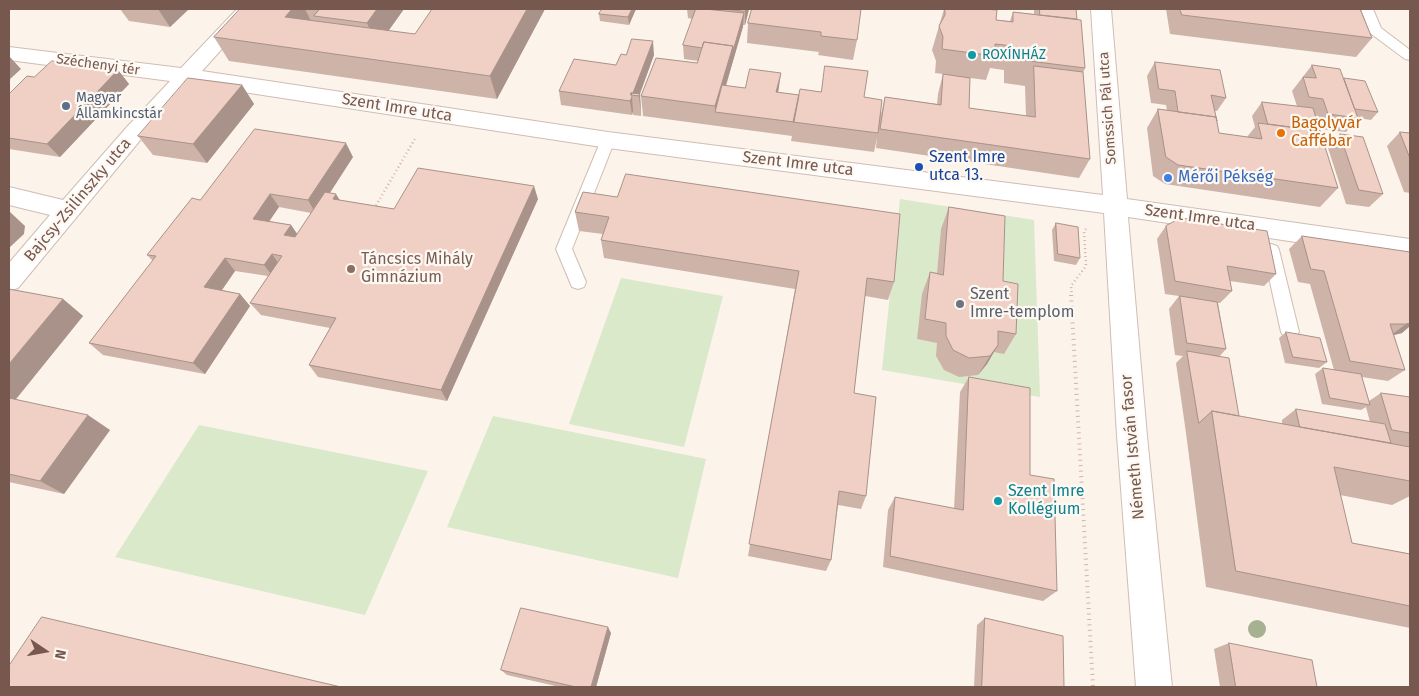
<!DOCTYPE html>
<meta charset="utf-8">
<style>
body{margin:0}
#map{position:relative;width:1419px;height:696px;overflow:hidden;background:#fcf3eb;font-family:"Fira Sans",sans-serif}
canvas{display:block}
.frame{position:absolute;inset:0;border:10px solid #76584f;pointer-events:none}
.north{position:absolute;left:20px;top:626px;width:50px;height:50px;-webkit-text-stroke:4px #fef8f2;paint-order:stroke;rotate:102deg;font-size:14px;font-weight:700;line-height:20px;text-align:center;color:#76584f}
.north::after{content:'';display:block;margin:auto;width:18px;height:22px;background:#76584f;clip-path:polygon(50% 0,100% 100%,50% 72%,0 100%)}
</style>
<div id="map">
<canvas width="1419" height="696"></canvas>
<div class="frame"></div>
<div class="north">N</div>
</div>
<script>
const ctx = document.querySelector('canvas').getContext('2d');
ctx.lineJoin = 'round';
function paint(path, color) {
  ctx.fillStyle = color;
  ctx.fill(path, 'evenodd');
}
function stroke(path, color, width, dash) {
  ctx.strokeStyle = color;
  ctx.lineWidth = width;
  ctx.lineCap = dash ? 'butt' : 'round';
  ctx.setLineDash(dash || []);
  ctx.stroke(path);
}
function label(font, color, halo, rows, align = 'center') {
  ctx.font = font + ' "Fira Sans",sans-serif';
  ctx.lineWidth = 4.5;
  ctx.setLineDash([]);
  ctx.textBaseline = 'middle';
  ctx.strokeStyle = halo;
  ctx.fillStyle = color;
  for (const [text, x, y, turn = 0] of rows) {
    ctx.save();
    ctx.translate(x, y);
    ctx.rotate((+turn || 0) * Math.PI / 180);
    ctx.textAlign = isNaN(turn) ? turn : align;
    if (halo) ctx.strokeText(text, 0, 0);
    ctx.fillText(text, 0, 0);
    ctx.restore();
  }
}
paint(new Path2D(`
 M900,199L1034,220L1040,397L882,370Z
 M621,278L723,296L684,447L569,424Z
 M493,416L706,459L678,578L447,527Z
 M199,425L428,471L365,615L115,557Z`), '#dae9ca');
const lane = new Path2D(`
 M1361,9H1373L1381,28L1410,50V60L1405,59L1370,33Z
 M608,135L613,136L615,140L572,249L586,282L584,287L578,289L572,287L556,249L601,140L603,136Z
 M1271,244L1277,246L1279,250L1299,332L1296,337L1290,339L1284,337L1281,332L1263,250L1265,246Z`);
const street = new Path2D(`
 M237,9H258L202,71L608,132L1103,195L1091,9H1111L1127,199L1410,239V259L1128,217L1147,436L1172,687H1136L1117,436L1104,213L608,148L191,84L142,138L18,288L9,291V263L50,215L9,205V187L63,200L126,128L170,81L9,60V47L181,68Z`);
stroke(lane, '#d0bdb3', 2);
stroke(street, '#d0bdb3', 2);
stroke(new Path2D(`
 M374,209L416,137
 M1072,296L1071,286L1086,266L1084,231L1086,229`), '#d5b3a7', 2.5, [1, 3]);
stroke(new Path2D(`
 M1071,295L1093,687`), '#d5b3a7', 4, [1, 4.5]);
paint(lane, '#fff');
paint(street, '#fff');
ctx.fillStyle = '#a5b191';
for (const [x, y] of [
 [1257,629]
]) {
  ctx.beginPath();
  ctx.arc(x, y, 9, 0, 2 * Math.PI);
  ctx.fill();
}
paint(new Path2D(`
 M120,9H189L170,27L129,21Z
 M240,9H404L388,31L415,34L545,9L497,99L229,61L214,37Z
 M636,9L629,25L600,21L599,14Z
 M687,9H749L745,25H743L726,86L745,88L779,87L778,93L799,95L864,97L881,114L885,97L937,104L938,94L943,74L935,73L936,61L932,50L944,9H984L996,20L1010,21L1013,12L1034,14V9H1076L1077,19L1085,68L1083,73L1090,159L1079,178L876,148L877,138L874,152L791,141L792,136L643,116L641,96L697,63L698,61L684,59L683,45L693,19L688,18ZM990,68L1004,70V83L1025,86L1026,116L969,108L970,78L986,80Z
 M752,9L857,40L853,60L818,55L819,52L747,43L748,23Z
 M1166,9H1360L1372,38L1356,57L1170,34Z
 M654,55L640,94L641,116L633,115V111L632,115L561,105L559,91L616,65Z
 M1155,62L1226,98L1217,111H1215L1219,133L1247,137L1255,127L1252,116L1262,102L1297,106L1292,91L1312,65L1343,78L1378,112L1371,120L1358,118L1346,132L1320,129L1322,138L1338,188L1320,207L1165,184L1153,176L1147,128L1158,109L1167,110L1166,105L1151,103L1147,76Z
 M118,70L129,84L60,157L9,149V94Z
 M242,85L254,104L207,163L153,155L138,136Z
 M1400,132L1410,133V193L1404,192L1387,146Z
 M1340,134L1383,194L1369,207L1346,204L1328,148Z
 M353,157L330,193L340,200L394,209L538,199L447,401L318,377L309,365L330,328L261,315L250,303L268,276L235,271L222,290L240,294L250,306L205,374L103,355L89,343L153,261L147,255L200,200ZM279,207L311,213L297,234L291,225L269,221Z
 M583,192L894,282L888,300L865,296L854,393L866,496L861,509L838,505L831,560L826,571L748,556L795,289L604,258L601,240L603,234L579,231L575,212Z
 M949,207L1003,281L1016,334L1004,354L994,352L987,364L978,375L959,377L944,370L936,356L937,343L917,339L922,294L930,272L937,273L941,229Z
 M1056,223L1080,258L1076,265L1054,261L1052,230Z
 M1166,226L1276,274L1264,286L1230,281L1232,291L1220,303H1218L1226,349L1219,357L1239,416L1282,424V420L1296,409L1370,422L1366,407L1361,410L1322,404L1315,374L1323,368L1334,370L1310,284L1298,282L1289,249L1302,236L1410,326L1402,333L1394,335L1405,370L1388,381L1362,377L1369,401L1381,393L1410,397V496L1392,505L1340,495L1352,543L1410,554V628L1206,587L1186,433L1176,363L1183,356L1175,355L1169,309L1179,296L1165,294L1157,239Z
 M9,289L63,299L83,316L16,399L110,430L64,494L9,482Z
 M1286,332L1327,362L1319,368L1285,363L1279,338Z
 M969,377L1030,475L1057,591L1043,601L883,567L888,510L895,497L954,509L960,392Z
 M985,618L1064,687H974L977,625Z
 M611,633L596,687H560L507,675L501,670Z
 M1229,643L1317,687H1220L1214,649Z`), '#ceb3a9');
paint(new Path2D(`
 M158,9H189L170,27Z
 M292,9H305L312,23L285,17Z
 M377,9H404L377,47L367,23Z
 M527,9H545L497,99L490,76Z
 M632,9H636L629,25L628,17Z
 M746,9H749L745,25V11Z
 M744,13L743,27L718,112H715V106L733,46Z
 M653,41L654,55L639,96L632,95Z
 M9,56L21,69L9,80Z
 M118,70L129,84L60,157L47,144Z
 M781,73L779,87L775,106L776,92Z
 M242,85L254,104L207,163L193,144Z
 M640,94L641,113V116L639,96Z
 M632,97L633,111L632,115L630,101Z
 M346,143L353,157L316,214L308,200Z
 M534,186L538,199L447,401L441,390Z
 M270,194L279,207L262,232L253,219Z
 M336,194L344,207L333,199Z
 M10,212L25,226L24,234L9,248V220Z
 M291,225L300,238L284,235Z
 M272,254L281,267L274,278L264,265Z
 M225,258L235,271L215,300L204,287Z
 M240,294L250,306L205,374L193,363Z
 M63,299L83,316L12,404L9,402V364Z
 M1410,323V326L1402,333L1390,336L1406,324Z
 M998,345L987,364L978,375L990,356Z
 M88,415L110,430L64,494L40,481Z
 M608,627L611,633L596,687H591Z`), '#a89289');
const building = new Path2D(`
 M240,9H292L285,17L415,34L432,9H527L490,76L214,37Z
 M320,9H377L367,23L314,16Z
 M602,9H632L628,17L599,14Z
 M696,9H705L744,13L733,51V46L704,42L702,48L683,45Z
 M725,9H746L745,11Z
 M752,9H861L857,40L821,36V32L748,23Z
 M945,9H984L997,10L996,20L1013,22V12L1081,20L1085,68L1013,59V46L995,44V56L942,49L943,37L939,26L945,15Z
 M1040,9H1076L1077,19L1040,15Z
 M1180,9H1360L1372,38L1182,15Z
 M632,39L653,41L633,93H631L632,97L630,101L559,91L574,59L616,65L621,54L626,55Z
 M704,42L733,46L715,106L641,96L656,58L697,63Z
 M52,61L118,70L47,144L9,138V94L27,76L34,77Z
 M1155,62L1220,70L1226,98L1211,95L1217,121L1216,117L1178,112L1175,91L1159,89Z
 M1312,65L1340,69L1358,118L1328,114L1323,99L1309,97L1303,77L1316,78Z
 M825,66L868,71L864,97L882,100L878,133L793,122L800,89L821,92Z
 M1034,66L1083,72L1090,159L880,129L885,97L941,105L943,74L970,78L969,108L1035,117Z
 M750,69L781,73L776,92L799,95L794,122L715,112L722,85L745,88Z
 M188,78L242,85L193,144L138,136Z
 M1344,78L1365,81L1378,112L1355,109Z
 M631,93L640,94L639,96L631,95Z
 M1262,102L1313,108L1322,138V137L1320,131L1268,124Z
 M1158,109L1216,117L1219,133L1262,139L1258,123L1320,131L1338,188L1178,165L1166,157Z
 M255,129L346,143L308,200L270,194L253,219L291,225L284,235L295,237L325,192L336,194L333,199L394,209L418,168L534,186L441,390L309,365L336,318L250,303L282,256L272,254L264,265L225,258L204,287L240,294L193,363L89,343L156,256L147,255L192,198L200,200Z
 M1400,132L1410,133V158Z
 M1340,134L1363,137L1383,194L1359,190Z
 M626,174L900,214L894,282L867,278L854,393L876,397L866,496L839,491L831,560L749,544L799,271L601,240L609,217L575,212L583,192L617,197Z
 M949,207L1005,216L1003,281L1018,284L1016,334L998,331V345L990,356L969,358L953,350L946,336V323L925,319L930,272L943,275Z
 M1181,218L1267,231L1276,274L1227,266L1232,291L1175,281L1166,226Z
 M1056,223L1078,227L1080,258L1058,254Z
 M1302,236L1410,252V323L1406,324H1390L1405,370L1350,361L1324,271L1311,269Z
 M9,289L63,299L9,364Z
 M1180,296L1217,302L1226,349L1187,343Z
 M1286,332L1320,338L1327,362L1293,357Z
 M1187,351L1229,358L1239,416L1212,411L1199,423Z
 M1323,368L1361,374L1370,405L1330,398Z
 M969,377L1030,388V475L1054,479L1057,591L890,556L895,497L963,510Z
 M1381,393L1410,397V433L1392,430Z
 M9,398L88,415L40,481L9,474Z
 M1296,409L1385,424L1391,443L1300,427Z
 M1212,411L1410,447V481L1334,467L1352,543L1410,554V606L1236,571Z
 M521,608L608,627L591,687H576L501,670Z
 M42,617L341,687H9V666Z
 M985,618L1063,636L1064,687H982Z
 M1229,643L1312,660L1317,687H1236Z`);
paint(building, '#f0d0c4');
stroke(building, '#a89289', 1);
for (const [x, y, r, color] of [
 [972,55,5,"#0f9aa8"],
 [66,106,5,"#5c6f8a"],
 [1281,133,5,"#e8710a"],
 [919,167,5,"#1a4fb4"],
 [1168,178,5,"#3f7fe0"],
 [351,269,5,"#8d6e63"],
 [960,304,5,"#6b7280"],
 [998,501,5,"#0f9aa8"]
]) {
  const dot = new Path2D();
  dot.arc(x, y, r, 0, 2 * Math.PI);
  ctx.fillStyle = color;
  ctx.fill(dot);
  stroke(dot, '#fef8f2', 2);
}
label('14px', '#0d838f', '#fef8f2', [
 ["ROXÍNHÁZ",982,55]
], 'left');
label('14px', '#76584f', '#fef8f2', [
 ["Széchenyi tér",98,65,8],
 ["Somssich Pál utca",1108,108,-94]
]);
label('14px', '#4e5e75', '#fef8f2', [
 ["Magyar",76,98],
 ["Államkincstár",76,114]
], 'left');
label('16px', '#76584f', '#fef8f2', [
 ["Szent Imre utca",397,108,9],
 ["Szent Imre utca",798,164,7],
 ["Bajcsy-Zsilinszky utca",78,200,-50],
 ["Szent Imre utca",1200,218,8],
 ["Németh István fasor",1133,447,-95]
]);
label('16px', '#c56008', '#fef8f2', [
 ["Bagolyvár",1291,124],
 ["Caffébar",1291,142]
], 'left');
label('16px', '#164399', '#fef8f2', [
 ["Szent Imre",929,158],
 ["utca 13.",929,176]
], 'left');
label('16px', '#366cbe', '#fef8f2', [
 ["Mérői Pékség",1178,178]
], 'left');
label('16px', '#785e54', '#fef8f2', [
 ["Táncsics Mihály",361,260],
 ["Gimnázium",361,278]
], 'left');
label('16px', '#5b616d', '#fef8f2', [
 ["Szent",970,295],
 ["Imre-templom",970,313]
], 'left');
label('16px', '#0d838f', '#fef8f2', [
 ["Szent Imre",1008,492],
 ["Kollégium",1008,510]
], 'left');
</script>
